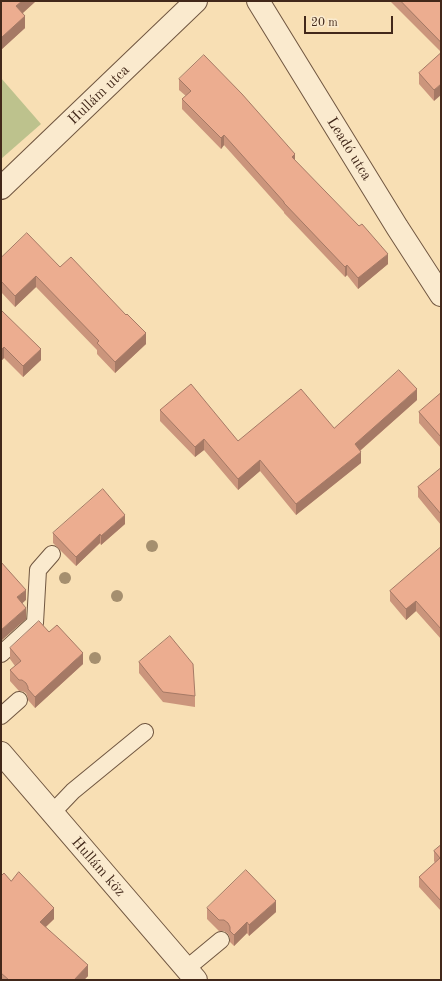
<!DOCTYPE html>
<meta charset="utf-8">
<style>
body{margin:0}
#map{position:relative;width:442px;height:981px;overflow:hidden;background:#f8dfb4;font-family:"Old Standard TT",serif}
canvas{display:block}
.frame{position:absolute;inset:0;border:2px solid #42281a;pointer-events:none}
.scale{position:absolute;left:304px;top:16px;width:89px;height:18px;box-sizing:border-box;border:2px solid #42281a;border-top:0;padding-left:5px;font-size:12px;line-height:14px;white-space:nowrap;color:#42281a;-webkit-text-stroke:3px #faeace;paint-order:stroke}
</style>
<div id="map">
<canvas width="442" height="981"></canvas>
<div class="frame"></div>
<div class="scale">20 m</div>
</div>
<script>
const ctx = document.querySelector('canvas').getContext('2d');
ctx.lineJoin = 'round';
function paint(path, color) {
  ctx.fillStyle = color;
  ctx.fill(path, 'evenodd');
}
function stroke(path, color, width, dash) {
  ctx.strokeStyle = color;
  ctx.lineWidth = width;
  ctx.lineCap = dash ? 'butt' : 'round';
  ctx.setLineDash(dash || []);
  ctx.stroke(path);
}
function label(font, color, halo, rows, align = 'center') {
  ctx.font = font + ' "Old Standard TT",serif';
  ctx.lineWidth = 3.5;
  ctx.setLineDash([]);
  ctx.textBaseline = 'middle';
  ctx.strokeStyle = halo;
  ctx.fillStyle = color;
  for (const [text, x, y, turn = 0] of rows) {
    ctx.save();
    ctx.translate(x, y);
    ctx.rotate((+turn || 0) * Math.PI / 180);
    ctx.textAlign = isNaN(turn) ? turn : align;
    if (halo) ctx.strokeText(text, 0, 0);
    ctx.fillText(text, 0, 0);
    ctx.restore();
  }
}
paint(new Path2D(`
 M1,78L41,124L1,159Z`), '#bdc28d');
const service = new Path2D(`
 M1,654L35,623L38,570L52,554
 M1,716L19,700
 M52,813L73,791L145,732
 M186,969L221,940`);
const minor = new Path2D(`
 M258,1L397,227L441,295
 M1,188L196,1
 M1,753L196,980`);
stroke(service, '#705640', 18);
stroke(minor, '#705640', 24);
stroke(service, '#faeace', 16);
stroke(minor, '#faeace', 22);
ctx.fillStyle = '#a58f6f';
for (const [x, y] of [
 [152,546],
 [65,578],
 [117,596],
 [95,658]
]) {
  ctx.beginPath();
  ctx.arc(x, y, 6, 0, 2 * Math.PI);
  ctx.fill();
}
paint(new Path2D(`
 M1,1H36L23,13L25,28L2,49H1Z
 M390,1H441V52Z
 M441,53L434,101L419,84V73Z
 M179,79L295,161L388,264L358,289L347,275L345,277L284,213V212L224,145L221,149L182,109V99L186,96L179,90Z
 M1,258L60,267L146,344L115,373L97,354V350L36,287L15,307L1,292Z
 M1,310L41,360L23,377L4,358L1,361Z
 M441,393V448L419,423V412Z
 M417,400L360,451L361,463L296,515L260,471L238,490L204,450L195,457L160,421V410L238,441L334,428Z
 M441,468V525L418,497V487Z
 M125,524L101,545L100,543L76,566L53,543V533Z
 M441,547V639L416,611L406,620L390,601V591Z
 M49,632L83,664L35,708L28,700V698L26,693L22,691H19L10,681V670L15,666L10,659V648Z
 M139,662L195,696V707L163,702L139,673Z
 M441,845V911L419,887V877L435,863L434,861V851Z
 M1,876L11,881L54,919L46,927L88,976L84,980H1Z
 M207,908L276,912L249,936L247,933L234,946L230,942V938L228,934L224,931H219L207,919Z`), '#cb957c');
paint(new Path2D(`
 M22,1H36L16,19V6Z
 M25,16V28L2,49V37Z
 M441,84V95L434,101V90Z
 M224,135V145L221,149V138Z
 M295,154V165L292,157Z
 M388,254V264L358,289V278Z
 M347,265V275L345,277V267Z
 M36,276V287L15,307V296Z
 M146,333V344L115,373V362Z
 M4,347V358L1,361V350Z
 M41,349V360L23,377V366Z
 M417,389V400L355,455V444Z
 M204,439V450L195,457V447Z
 M361,452V463L296,515V504Z
 M260,460V471L238,490V479Z
 M125,515V524L101,545V536Z
 M100,534V543L76,566V557Z
 M26,590V600L17,608V597Z
 M416,601V611L406,620V609Z
 M26,608V619L1,641V630Z
 M83,653V664L35,708V697Z
 M276,901V912L249,936V925Z
 M54,908V919L40,932V922Z
 M247,922V933L234,946V935Z
 M88,965V976L84,980H74Z`), '#a57965');
const building = new Path2D(`
 M1,1H22L16,6L25,16L2,37L1,36Z
 M401,1H441V42Z
 M441,53V84L434,90L419,73Z
 M204,55L242,94L295,154L292,157L359,226L362,224L388,254L358,278L347,265L345,267L284,203V202L224,135L221,138L182,99L191,91L179,79Z
 M27,233L60,267L71,257L126,315L127,314L146,333L115,362L97,343L99,341L36,276L15,296L1,281V258Z
 M1,310L41,349L23,366L4,347L1,350Z
 M399,370L417,389L355,444L361,452L296,504L260,460L238,479L204,439L195,447L160,410L191,384L238,441L301,389L334,428Z
 M441,393V437L419,412Z
 M441,468V514L418,487Z
 M103,489L125,515L101,536L100,534L76,557L53,533Z
 M441,547V629L416,601L406,609L390,591Z
 M1,562L26,590L17,597L26,608L1,630Z
 M39,621L49,632L57,625L83,653L35,697L28,689V687L26,683L22,680H19L10,670L21,661L10,648Z
 M170,636L193,664L195,696L163,692L139,662Z
 M441,845V901L419,877L440,858L434,851Z
 M246,870L276,901L249,925L247,922L234,935L230,931V927L228,923L224,920H219L207,908Z
 M19,872L54,908L40,922L88,965L74,980H9L1,973V876L4,873L11,881Z`);
paint(building, '#ecad90');
stroke(building, '#a57965', 1);
label('15px', '#42281a', '#faeace', [
 ["Hullám utca",99,95,-44],
 ["Leadó utca",349,149,58],
 ["Hullám köz",98,867,49]
]);
</script>
